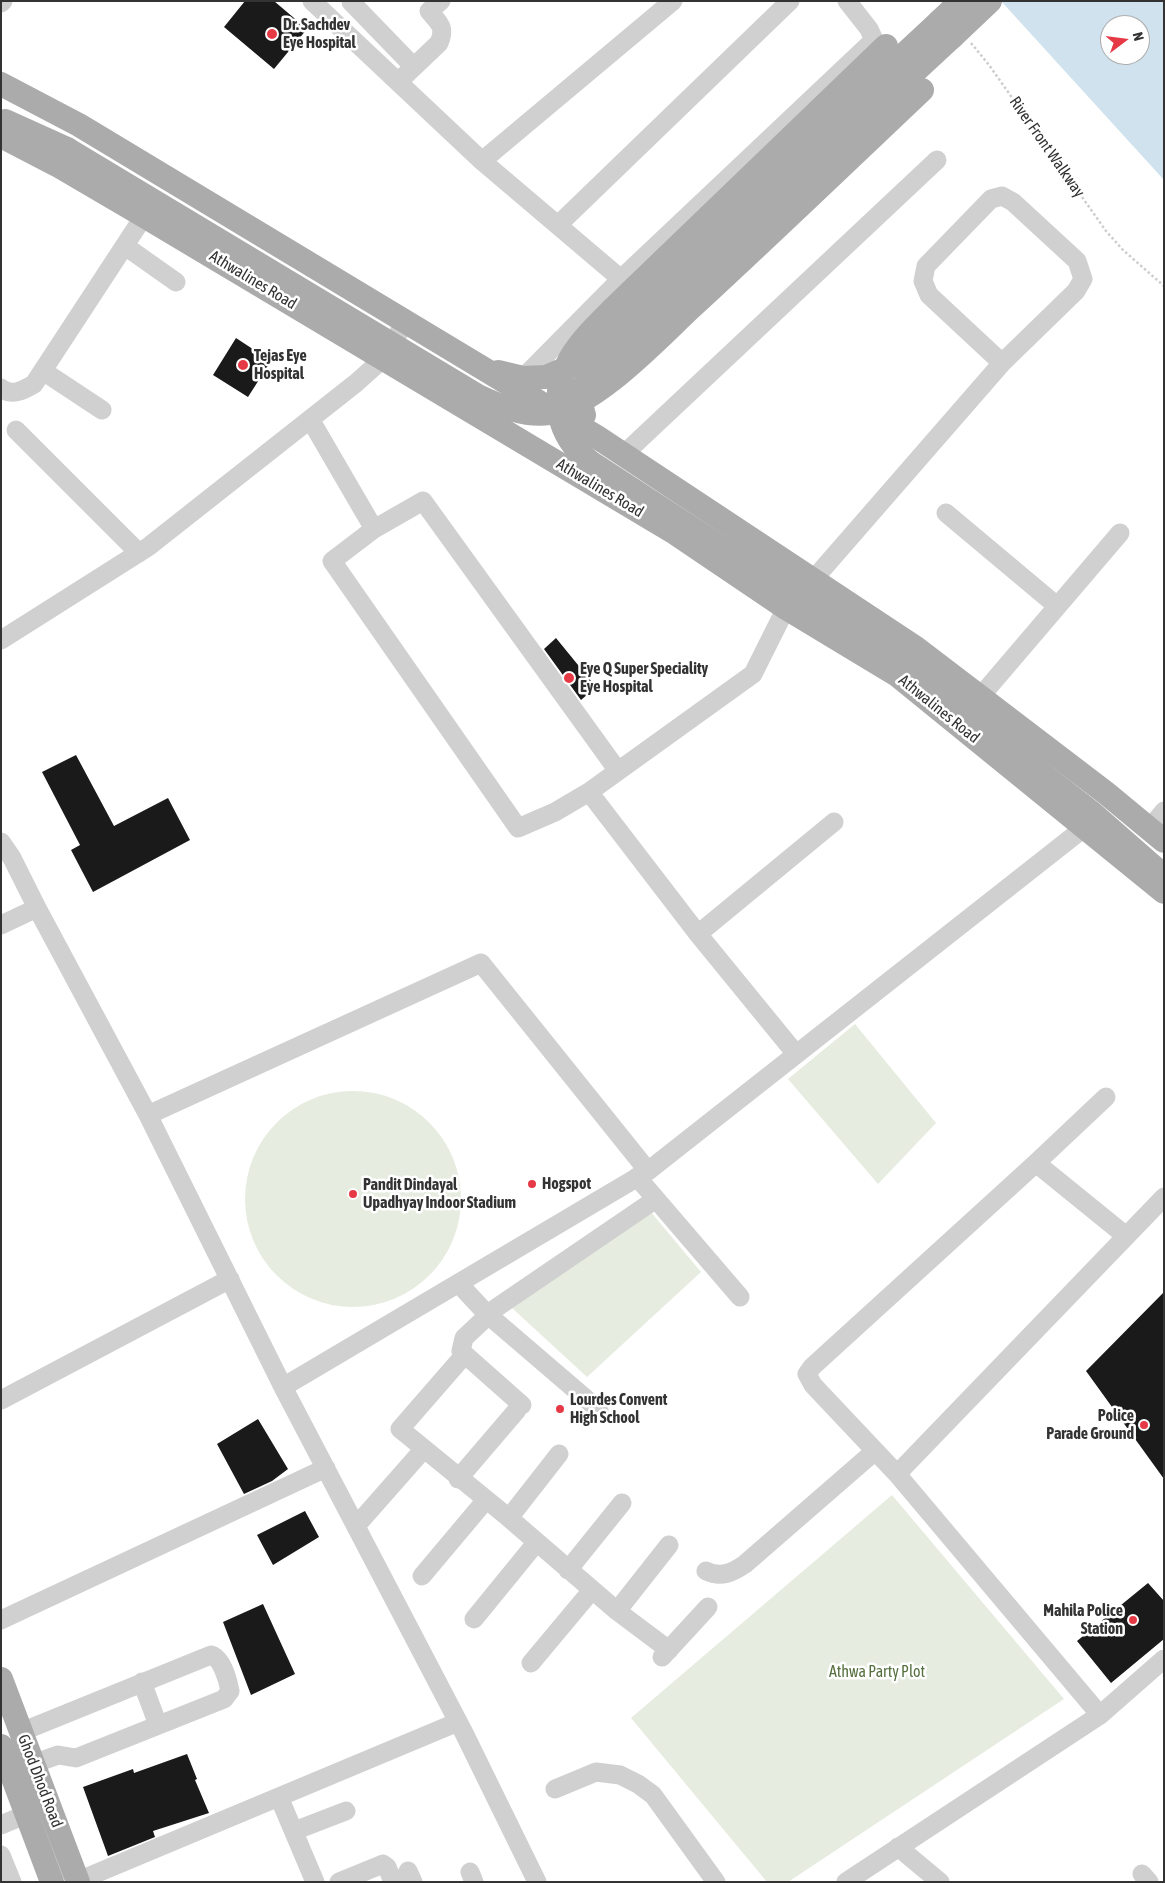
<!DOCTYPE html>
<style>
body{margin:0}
#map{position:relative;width:1165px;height:1883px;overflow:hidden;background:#fff;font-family:"Asap Condensed",sans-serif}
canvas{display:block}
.frame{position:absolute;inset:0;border:2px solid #333;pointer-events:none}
.north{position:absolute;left:1100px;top:15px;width:50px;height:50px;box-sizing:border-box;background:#fff;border:1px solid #adadad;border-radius:50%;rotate:75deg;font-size:14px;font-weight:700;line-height:20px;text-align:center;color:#333}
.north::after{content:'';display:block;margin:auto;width:18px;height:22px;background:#e63946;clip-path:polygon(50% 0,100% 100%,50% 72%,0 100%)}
</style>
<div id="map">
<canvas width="1165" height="1883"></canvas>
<div class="frame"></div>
<div class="north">N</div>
</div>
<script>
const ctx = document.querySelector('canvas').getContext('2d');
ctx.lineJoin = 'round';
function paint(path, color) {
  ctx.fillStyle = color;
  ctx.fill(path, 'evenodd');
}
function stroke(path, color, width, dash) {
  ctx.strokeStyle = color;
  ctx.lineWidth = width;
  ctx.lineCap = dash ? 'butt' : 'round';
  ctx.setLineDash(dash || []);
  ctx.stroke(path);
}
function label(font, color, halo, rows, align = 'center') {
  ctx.font = font + ' "Asap Condensed",sans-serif';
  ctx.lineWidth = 5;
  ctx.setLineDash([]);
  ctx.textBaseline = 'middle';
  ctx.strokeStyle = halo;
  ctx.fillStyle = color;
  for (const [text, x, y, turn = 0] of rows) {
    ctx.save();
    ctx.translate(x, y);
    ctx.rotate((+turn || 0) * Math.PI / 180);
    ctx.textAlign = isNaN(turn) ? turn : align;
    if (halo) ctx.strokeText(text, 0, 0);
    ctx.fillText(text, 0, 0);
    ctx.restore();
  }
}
paint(new Path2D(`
 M855,1024L936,1123L878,1184L788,1079Z
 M245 1199a108 108 0 1 1 216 0a108 108 0 1 1-216 0Z
 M650,1211L701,1272L587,1377L512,1308Z
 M892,1495L1064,1699L788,1882H767L631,1718Z`), '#e6ecdf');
paint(new Path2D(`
 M1001,1H1164V180ZM1110,25H1140V55H1110Z`), '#cfe2ee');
paint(new Path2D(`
 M245,1H274L307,29L274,69L224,27Z
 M236,338L271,361L248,397L213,375Z
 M556,638L596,687L581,700L544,649Z
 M76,755L114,826L168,798L190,840L93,892L71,850L80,845L42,772Z
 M1164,1292V1479L1086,1371Z
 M258,1419L288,1469L272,1481L244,1494L217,1444Z
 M305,1511L319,1537L273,1565L257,1535Z
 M1148,1583L1164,1601V1639L1111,1683L1077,1641Z
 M263,1604L295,1674L251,1695L223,1622Z
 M187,1754L197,1779L195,1780L209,1813L153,1831L155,1837L108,1856L83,1787L133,1769L134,1773Z`), '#1a1a1a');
stroke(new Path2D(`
 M971,43L989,65L1106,231L1123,250L1164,286`), '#cdcdcd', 2.5, [2.5, 2.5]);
stroke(new Path2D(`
 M312,1L482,161L621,279
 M351,2L414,67
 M1,3L3,1
 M398,82L439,43C446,27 439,23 429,11L441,1
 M482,161L673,1
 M558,225L790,1
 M125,246L176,282
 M43,371L102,410
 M518,385L523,378L621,279L874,40L869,29L847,1
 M1,388C11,397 24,390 34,384L144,216
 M310,419L374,529L332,561L518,828L555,812L589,792L753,674L786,608
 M16,430L139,553
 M623,455L937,160
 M946,513L1057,606
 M374,529L423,501L618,771
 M813,580L1002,363L1076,291L1083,279L1077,261L1013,202L1002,196L991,199L926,266L923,281L929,295L1002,363
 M1,640L148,547L356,383L384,358L405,322
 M980,697L1120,533
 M589,792L698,934L796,1054
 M1149,829L1164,811
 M1,842L12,858L37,908L148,1115L283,1387L464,1733L537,1882
 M1,925L37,908
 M698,934L834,822
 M148,1115L481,963L648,1171
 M1036,1163L1126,1236
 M637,1177L740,1297
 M459,1284L487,1314L599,1410
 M460,1360L400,1429L509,1518L617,1611L669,1650
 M283,1387L648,1171L1094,820
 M1,1400L230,1279
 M522,1405L461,1351L464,1338L496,1308L656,1199
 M897,1474L1164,1197
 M458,1479L517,1410
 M509,1518L559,1454
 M356,1526L423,1450
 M568,1570L622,1503
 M706,1571C721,1578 732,1573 745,1564L875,1451
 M422,1576L485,1501
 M617,1611L669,1545
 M474,1619L536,1543
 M1,1620L326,1468
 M662,1657L708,1607
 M531,1663L592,1590
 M142,1682L158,1725
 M1100,1715L897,1474L813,1385L807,1374L812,1367L1036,1163L1106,1097
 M21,1732L211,1655C222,1658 228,1681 230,1691L224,1699L76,1758L58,1755L33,1764
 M555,1789L596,1772L620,1775L638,1784L653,1795L716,1882
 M279,1797L315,1882
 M1,1825L27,1814
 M294,1831L346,1811
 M898,1847L940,1882
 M1,1855L12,1882
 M408,1871L413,1882
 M470,1872L474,1882
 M1142,1874L1149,1882
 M78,1881L458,1722
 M339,1882L383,1864L387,1867L393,1882
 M846,1882L1100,1715L1164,1659`), '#d0d0d0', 19);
stroke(new Path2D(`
 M1,84L79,125L597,437L916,648L1106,793L1164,841
 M5,121L67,149
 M1,136L57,165L144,216L675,533L786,608L897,675L1164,892
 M498,372L523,378L546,377L567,368L940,21
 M584,415C576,393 586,378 601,362L952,37
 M1,1679L78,1882
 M1,1746L52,1882`), '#ababab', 24);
stroke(new Path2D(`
 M940,21L961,1
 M952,37L990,1
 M886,46L613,309C598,324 581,340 570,359C549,397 557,435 590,462L905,667L1092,813L1164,876
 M67,149L478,396C499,406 526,417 550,413C598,404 658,338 694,305C771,234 846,162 922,90`), '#ababab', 24);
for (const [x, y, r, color] of [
 [272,34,6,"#e63946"],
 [243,365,6,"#e63946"],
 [569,678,6,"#e63946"],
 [532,1184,5,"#e63946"],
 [353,1194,5,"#e63946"],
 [560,1409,5,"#e63946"],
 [1144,1425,5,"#e63946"],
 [1133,1620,5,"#e63946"]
]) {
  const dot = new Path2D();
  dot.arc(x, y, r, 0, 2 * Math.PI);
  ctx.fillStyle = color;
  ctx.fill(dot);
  stroke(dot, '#fff', 2);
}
label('bold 16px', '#333', '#fff', [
 ["Dr. Sachdev",283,25],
 ["Eye Hospital",283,43],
 ["Tejas Eye",254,356],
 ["Hospital",254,374],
 ["Eye Q Super Speciality",580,669],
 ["Eye Hospital",580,687],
 ["Hogspot",542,1184],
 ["Pandit Dindayal",363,1185],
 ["Upadhyay Indoor Stadium",363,1203],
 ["Lourdes Convent",570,1400],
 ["High School",570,1418],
 ["Police",1134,1416,"right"],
 ["Parade Ground",1134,1434,"right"],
 ["Mahila Police",1123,1611,"right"],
 ["Station",1123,1629,"right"]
], 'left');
label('16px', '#333', '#fff', [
 ["River Front Walkway",1047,147,55],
 ["Athwalines Road",253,280,31],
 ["Athwalines Road",600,488,31],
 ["Athwalines Road",939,709,39],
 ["Ghod Dhod Road",40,1781,69]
]);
label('16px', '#56703f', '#fff', [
 ["Athwa Party Plot",877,1672]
]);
</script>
